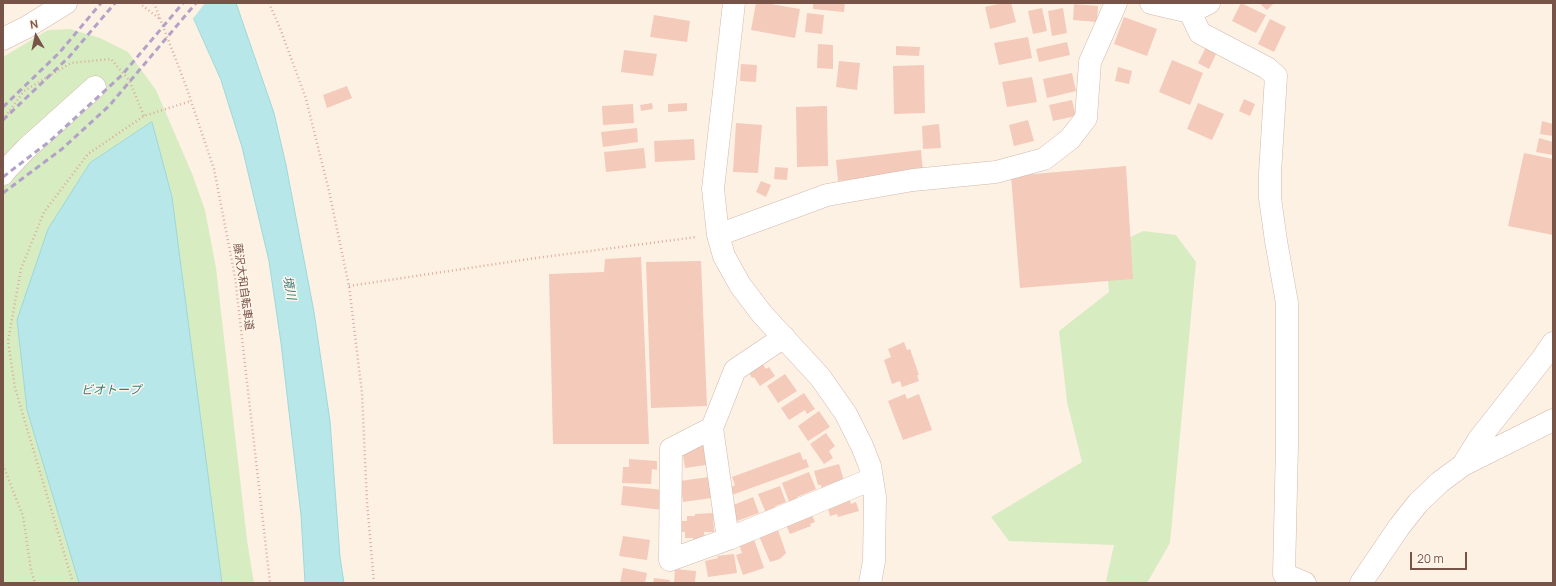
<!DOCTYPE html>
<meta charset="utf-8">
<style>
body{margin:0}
#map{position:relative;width:1556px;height:586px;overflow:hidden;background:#fdf1e4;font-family:Manrope,sans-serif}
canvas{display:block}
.frame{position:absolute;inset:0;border:4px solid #785348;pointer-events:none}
.north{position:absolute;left:16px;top:16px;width:40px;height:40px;-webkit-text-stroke:3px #fff5eb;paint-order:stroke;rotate:351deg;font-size:11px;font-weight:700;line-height:16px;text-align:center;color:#785348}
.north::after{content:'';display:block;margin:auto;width:14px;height:18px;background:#785348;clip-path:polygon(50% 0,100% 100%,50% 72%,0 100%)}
.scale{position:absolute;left:1410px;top:552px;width:57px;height:18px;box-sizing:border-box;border:2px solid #785348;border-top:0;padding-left:5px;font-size:12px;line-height:14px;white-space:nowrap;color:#785348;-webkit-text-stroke:3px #fff5eb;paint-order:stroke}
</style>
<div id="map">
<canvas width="1556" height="586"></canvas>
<div class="frame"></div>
<div class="north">N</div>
<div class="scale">20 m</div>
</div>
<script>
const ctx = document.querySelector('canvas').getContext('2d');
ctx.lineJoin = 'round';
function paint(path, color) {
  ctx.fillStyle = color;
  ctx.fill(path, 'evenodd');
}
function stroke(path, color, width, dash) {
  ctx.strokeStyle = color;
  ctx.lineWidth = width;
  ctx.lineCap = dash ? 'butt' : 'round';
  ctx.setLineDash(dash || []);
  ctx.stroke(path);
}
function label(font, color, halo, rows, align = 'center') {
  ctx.font = font + ' Manrope,"Noto Sans JP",sans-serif';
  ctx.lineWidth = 3;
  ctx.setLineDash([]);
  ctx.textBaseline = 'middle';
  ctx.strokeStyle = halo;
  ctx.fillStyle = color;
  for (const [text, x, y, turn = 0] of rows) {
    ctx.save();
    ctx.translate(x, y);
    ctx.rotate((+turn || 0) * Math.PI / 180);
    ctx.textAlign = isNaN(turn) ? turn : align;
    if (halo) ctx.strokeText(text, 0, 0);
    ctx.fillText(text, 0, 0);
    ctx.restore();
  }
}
paint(new Path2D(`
 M70,29L100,38L128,52L156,90L193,176L205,210L216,268L247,540L254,583H3V57L48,30Z
 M1143,231L1176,235L1196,262L1170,543L1147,583H1107L1106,581L1114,545L1009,541L991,517L1082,462L1067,402L1059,331L1109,292L1105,249Z`), '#d8ecc1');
const water = new Path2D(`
 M187,3H236L274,113L286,165L314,312L330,421L340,557L344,583H305L301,515L281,343L269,261L242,147L221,80Z
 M152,122L172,197L222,583H79L27,410L17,320L48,229L90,163Z`);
paint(water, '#b7e7e8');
stroke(water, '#9dd8db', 1);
paint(new Path2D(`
 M185,3H205L192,20Z`), '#fdf1e4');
paint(new Path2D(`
 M756,3H765L800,9L795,38L751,30Z
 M813,3H845L844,12L813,9Z
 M1002,3H1011L1016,22L990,29L985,7Z
 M1241,3L1266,15L1256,33L1232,21Z
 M1259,3H1274L1267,10Z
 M1074,4L1098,6L1097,22L1073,20Z
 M1042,8L1047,31L1033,34L1028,11Z
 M1063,8L1067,33L1052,36L1048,11Z
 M807,13L824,15L822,34L805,32Z
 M654,15L690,21L687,42L650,37Z
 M1124,17L1157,29L1147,56L1114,44Z
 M1270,19L1286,27L1274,52L1258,44Z
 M1028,37L1032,58L999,65L994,43Z
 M1067,42L1070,55L1039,62L1036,49Z
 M818,44L833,45V69L817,68Z
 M896,46L920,47L919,56L896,55Z
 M1206,47L1217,52L1209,69L1198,63Z
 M624,50L657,54L653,76L621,72Z
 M1172,60L1203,73L1190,105L1159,92Z
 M839,61L860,63L857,90L836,87Z
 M741,64L757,65L756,82L740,81Z
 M924,65L925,113L894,114L893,66Z
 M1118,67L1132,71L1129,84L1115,81Z
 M1072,73L1076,91L1047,98L1043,79Z
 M1032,77L1037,102L1007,107L1002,82Z
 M347,86L352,98L327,108L323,95Z
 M1244,99L1255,104L1250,116L1239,111Z
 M1072,100L1076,116L1053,121L1049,105Z
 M652,103L653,109L641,111L640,105Z
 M687,103V111L668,112V104Z
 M1198,103L1224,114L1212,140L1187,129Z
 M633,104L634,123L603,125L602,106Z
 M827,106L828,166L797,167L796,107Z
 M1028,120L1034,141L1014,146L1009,125Z
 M1542,121L1553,124V136L1540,134Z
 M736,123L762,125L758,173L733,172Z
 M939,124L941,148L923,149L922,126Z
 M637,128L638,142L603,147L601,132Z
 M1539,138L1553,142V155L1536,152Z
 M694,139L695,160L655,162L654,141Z
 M644,148L646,168L606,172L604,152Z
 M921,150L923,172L838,181L836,160Z
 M1524,153L1553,159V235L1508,226Z
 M1126,166L1133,279L1020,288L1011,176Z
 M775,167L788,168L787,180L774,179Z
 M761,181L771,185L766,197L756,192Z
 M641,257L649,444H553L549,274L604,272L605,259Z
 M701,261L707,406L651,408L646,262Z
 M904,342L907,350L910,349L919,375H917L919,381L902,387L900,381L892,384L884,360L891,357L888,349Z
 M762,363L766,369L769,367L775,376L760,386L754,377L752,378L748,371Z
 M785,374L797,391L778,403L767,386Z
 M804,393L815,409L807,414L805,410L789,420L781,408Z
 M905,394L907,399L919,394L932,430L903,440L888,401Z
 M819,411L830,427L808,441L798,426Z
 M826,433L835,446L829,451L833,458L824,464L810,444Z
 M703,441L706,465L685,468L682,449Z
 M800,452L803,460L806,459L809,467L732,495L729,488L735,485L732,477Z
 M629,459L657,461V470L652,469L651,484L622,483L623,467H629Z
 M839,464L844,481L825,486L826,489L822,490L821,485H818L814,471Z
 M809,472L816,489L797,497L798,501L790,504L782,483Z
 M709,477L712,498L683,502L680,481Z
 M623,486L664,490L662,510L621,505Z
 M780,486L786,502L775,506L776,509L766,513L758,494Z
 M753,497L759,513L737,521L731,506Z
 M849,498L851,504L856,502L859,511L838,517L837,514L830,516L827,505Z
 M713,513L714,532H704L705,541H694L693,538H685V532H682V521H687V516H695V514Z
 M811,513L815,522L810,524L811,526L790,534L785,523Z
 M778,530L786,553L780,559L770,562L759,536Z
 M623,536L650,540L647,560L619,556Z
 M754,539L764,568L743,575L736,555L742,553L739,544Z
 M734,554L737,573L708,577L705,561L718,558L717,556Z
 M623,568L647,573L645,583H620Z
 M675,569L696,571L695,583H674Z
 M654,578L670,580L669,583H653Z`), '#f4caba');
const minor = new Path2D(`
 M734,3L713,189L718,235L724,256L740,285L762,314L820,377L846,414L862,446L870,466L875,497L874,561L870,583
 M1151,3L1190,12L1209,3
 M1190,3V12L1200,33L1267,68L1276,76L1270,173V198L1276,241L1287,303V445L1284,574L1305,583
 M3,39L27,27L66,3
 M3,174L4,172L27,148L95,87
 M718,235L827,195L913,180L996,172L1044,159L1070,139L1086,118L1090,62L1116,3
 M784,337L735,370L712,428L671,449L670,560L728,539L872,479
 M712,428L728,539
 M1463,465L1479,439L1542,359L1553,343
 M1361,583L1399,527L1418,503L1440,482L1463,465L1553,420`);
stroke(minor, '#d2b9ac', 23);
stroke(new Path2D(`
 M139,3L160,19
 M154,3L186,86L214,169L235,277L270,583
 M269,3L280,28L306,99L329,191L349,286L362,393L367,502L374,583
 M3,120L24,91L71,63L111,59L129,80L144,116
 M349,286L536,258L697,237
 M3,465L23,516L31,570L35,583
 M73,583L15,388L8,341L21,269L44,212L88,154L144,116L191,101`), '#daad9d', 2.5, [1, 3]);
stroke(minor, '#fff', 22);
stroke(new Path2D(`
 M3,107L60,52L101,3
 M3,120L69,57L115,3
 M3,177L50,141L122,75L183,3
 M3,193L62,149L109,106L196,3`), '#b2a2c8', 3, [6, 4]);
label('11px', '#785348', '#fff5eb', [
 ["藤沢大和自転車道",243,287,82]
]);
label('italic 12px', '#3a7b7e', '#fff5eb', [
 ["境川",289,288,80],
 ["ビオトープ",111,391]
]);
</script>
